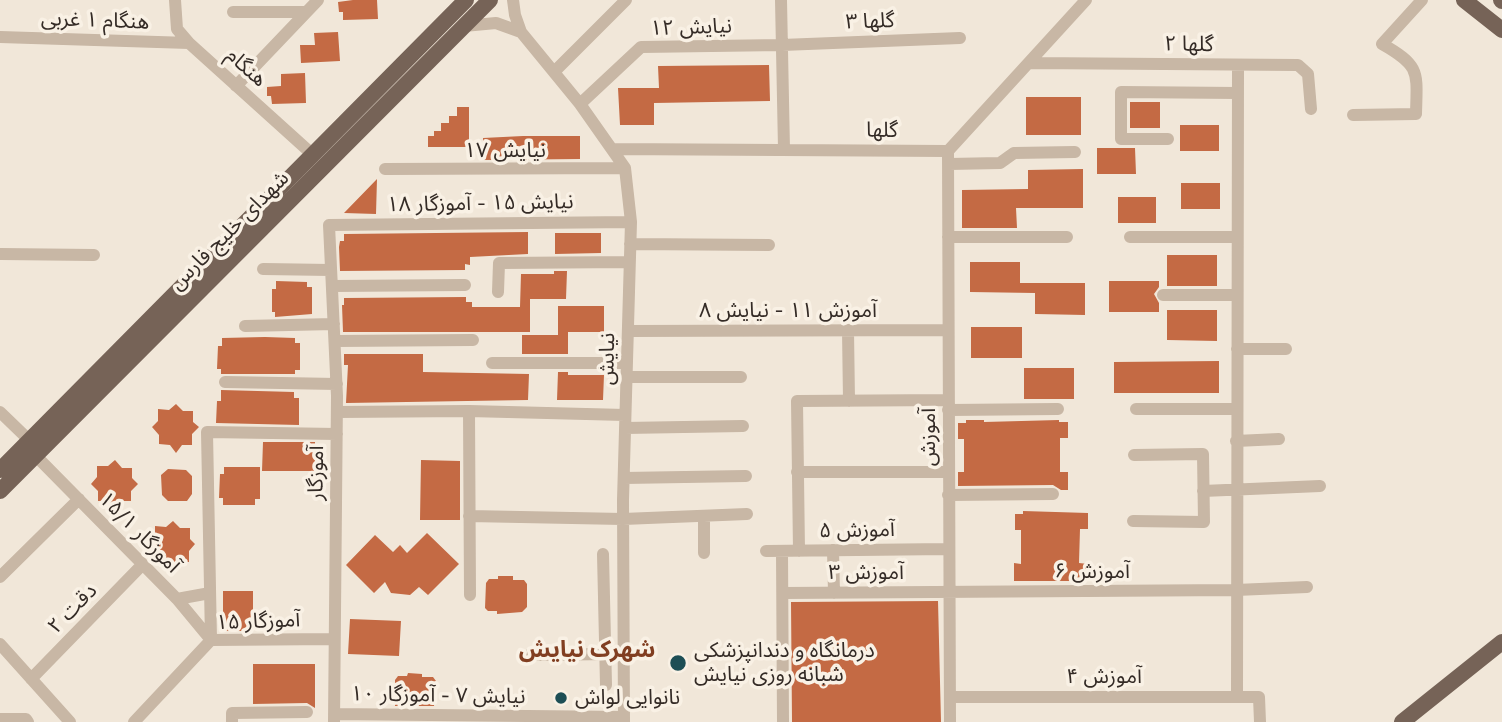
<!DOCTYPE html>
<meta charset="utf-8">
<style>
body{margin:0}
canvas{display:block;background:#f1e7d9}
</style>
<canvas width="1502" height="722"></canvas>
<script>
const ctx = document.querySelector('canvas').getContext('2d');
ctx.lineJoin = 'round';
function paint(path, color) {
  ctx.fillStyle = color;
  ctx.fill(path, 'evenodd');
}
function stroke(path, color, width, dash) {
  ctx.strokeStyle = color;
  ctx.lineWidth = width;
  ctx.lineCap = dash ? 'butt' : 'round';
  ctx.setLineDash(dash || []);
  ctx.stroke(path);
}
function label(font, color, halo, rows, align = 'center') {
  ctx.font = font + ' "Space Grotesk","Noto Sans Arabic",sans-serif';
  ctx.lineWidth = 7;
  ctx.setLineDash([]);
  ctx.textBaseline = 'middle';
  ctx.strokeStyle = halo;
  ctx.fillStyle = color;
  for (const [text, x, y, turn = 0] of rows) {
    ctx.save();
    ctx.translate(x, y);
    ctx.rotate((+turn || 0) * Math.PI / 180);
    ctx.textAlign = isNaN(turn) ? turn : align;
    if (halo) ctx.strokeText(text, 0, 0);
    ctx.fillText(text, 0, 0);
    ctx.restore();
  }
}
paint(new Path2D(`
 M353,0H377L378,19L343,20V12H339L338,2Z
 M338,32L340,61L301,63L300,45H315L314,33Z
 M769,65L770,101L654,103V125H620L618,88H659L658,66Z
 M305,73L306,103L272,104L271,96H267V87L281,86V74Z
 M1026,97H1081V135H1026Z
 M1130,102H1160V128H1130Z
 M457,107H469V147H428V136H434V131H441V123H449V116H457Z
 M1180,125H1219V151H1180Z
 M523,136H580V159L484,160L483,138Z
 M1097,148H1135L1136,174H1097Z
 M1083,169V208H1016L1017,228H962V190L1028,189V170Z
 M377,179L376,214L344,213Z
 M1181,183H1220V209H1181Z
 M1118,197H1156V223H1118Z
 M528,232V254L470,257V265L465,264V270L340,271L339,247L340,241H344V234Z
 M555,233H601V253L555,254Z
 M1167,255H1217V286H1167Z
 M970,262H1020V283H1085V315L1035,314V293L970,292Z
 M554,271H567L566,299H530V332H343L342,305H344V298L466,297V302H472V307H520L521,274H554Z
 M276,281L307,282V287H312V314L275,317V312H272V289H276Z
 M1109,281H1159V287L1154,294L1159,303V312H1109Z
 M558,306H604V332H568V354H522V335H558Z
 M1167,310H1217V341L1167,340Z
 M971,327H1022V358H971Z
 M265,337L295,338V343H300V370H295V374H221V369H217L218,346H222V338Z
 M344,354H423V372L529,374L528,400L346,403L348,365H344Z
 M1219,361V393H1114V362Z
 M1024,368H1074V399H1024Z
 M558,372H568V375H604L603,400H557Z
 M221,390L294,392V398H299V425L216,423L217,401H221Z
 M176,404L183,411H193V422L199,427L192,434V445H182L176,453L170,445L159,444V435L152,427L158,421V409L169,410Z
 M966,420H984V422L1059,420V422H1068V438H1060V472H1068V490H1061L1053,485L958,486V472H964V439H958V423H966Z
 M263,442H315V471H262Z
 M115,460L122,468H132V478L138,484L131,491V501H121L115,509L109,501H98V491L91,484L97,477V466H108Z
 M421,460L460,461V520H420Z
 M224,467H260V499H255V505H223V498H219L220,474H224Z
 M168,469L186,470L192,476V494L187,501H168L162,495L161,475Z
 M1023,511L1088,513V529H1080L1079,563L1088,564V581H1014V563L1021,564V530H1015V514H1023Z
 M173,521L180,528H190V539L195,544L189,551V562H179L172,570L166,562H156V551L148,544L155,537V526L166,527Z
 M427,533L459,564L428,595L419,587L410,595L391,593L385,582L374,593L346,565L375,535L393,552L400,545L407,553Z
 M498,576H513V580H524L527,584V607L522,612L497,614V611H488L485,608L486,583L489,579H498Z
 M223,591H253V631H223Z
 M938,601L941,722H792L791,602Z
 M350,619L401,621L399,656L348,654Z
 M253,664H315V708L307,703L253,704Z
 M408,673L422,674V677H433L436,681L434,706H395V680L398,676H407Z`), '#c46a44');
stroke(new Path2D(`
 M175,0L177,29L189,43L312,154
 M513,0L515,15L521,32L580,104L625,168L631,222L623,500L624,722
 M781,0L784,149
 M233,12H306
 M464,26L496,23L521,32
 M0,37L189,43
 M1030,63L1298,65L1308,74L1311,109
 M554,72L626,0
 M236,86L318,0
 M580,104L641,47L782,45L960,38
 M1353,115L1416,114C1417,72 1421,66 1382,44L1422,0
 M1168,139H1121V92L1238,93
 M612,149L948,151L1086,0
 M948,151L950,722
 M949,164L1000,163L1014,153L1075,152
 M385,169L625,168
 M948,237H1067
 M1130,237H1237
 M630,244L769,245
 M0,254L94,255
 M263,269L331,270
 M332,286L465,285
 M498,292L499,263L629,262
 M1163,295H1237
 M245,326L334,324
 M848,330L849,401
 M628,331L948,330
 M335,341L473,340
 M1237,349H1286
 M492,363H627
 M627,377H741
 M225,382L337,384
 M1136,409H1236
 M948,410L1058,409
 M469,411L470,595
 M0,412L29,440
 M337,412L469,411L625,415
 M625,428L743,426
 M1236,441L1279,439
 M36,456L177,599L211,640
 M797,472H948
 M624,478L746,476
 M1203,491L1320,486
 M948,495L1053,494
 M469,516L623,519L747,514
 M704,516V553
 M1133,521L1204,522L1203,454L1134,455
 M833,550L834,593
 M766,551L948,549
 M782,551L783,722
 M799,551L797,401L948,400
 M603,554L606,685
 M0,577L79,499
 M783,593L1236,590L1307,587
 M177,599L210,593
 M211,640L207,432L337,434
 M0,644L70,722
 M529,655L613,654
 M31,679L142,565
 M950,697H1259L1260,722
 M1237,697L1238,65
 M334,714L624,717
 M0,719H26L28,722
 M134,722L211,640L334,639
 M232,722V713L307,712
 M334,722L337,396L329,225L631,222`), '#c8b7a5', 12);
stroke(new Path2D(`
 M1464,0L1502,30
 M1501,0L1502,1
 M0,470L466,0
 M0,491L490,0
 M1402,722L1502,642`), '#766357', 16);
for (const [x, y, r, color] of [
 [678,663,9,"#1d4e55"],
 [561,698,7,"#1d4e55"]
]) {
  const dot = new Path2D();
  dot.arc(x, y, r, 0, 2 * Math.PI);
  ctx.fillStyle = color;
  ctx.fill(dot);
  stroke(dot, '#f9f1e5', 2.5);
}
label('21px', '#342b26', '#f9f1e5', [
 ["هنگام ۱ غربی",95,21,2],
 ["گلها ۳",870,22,-2],
 ["نیایش ۱۲",691,28,-2],
 ["گلها ۲",1189,45,1],
 ["هنگام",246,68,42],
 ["گلها",882,131,1],
 ["نیایش ۱۷",505,151],
 ["نیایش ۱۵ - آموزگار ۱۸",480,204,-1],
 ["شهدای خلیج فارس",230,231,-45],
 ["آموزش ۱۱ - نیایش ۸",788,311],
 ["نیایش",608,359,-89],
 ["آموزش",929,437,-90],
 ["آموزگار",317,473,-89],
 ["آموزش ۵",857,531,-1],
 ["آموزگار ۱۵/۱",139,533,45],
 ["آموزش ۶",1092,572],
 ["آموزش ۳",866,573],
 ["دقت ۲",73,609,-46],
 ["آموزگار ۱۵",258,622,-2],
 ["آموزش ۴",1104,677],
 ["نیایش ۷ - آموزگار ۱۰",438,696,1]
]);
label('21px', '#342b26', '#f9f1e5', [
 ["درمانگاه و دندانپزشکی",694,651],
 ["شبانه روزی نیایش",694,675],
 ["نانوایی لواش",575,698]
], 'left');
label('bold 23px', '#813e21', '#f9f1e5', [
 ["شهرک نیایش",587,651]
]);
</script>
